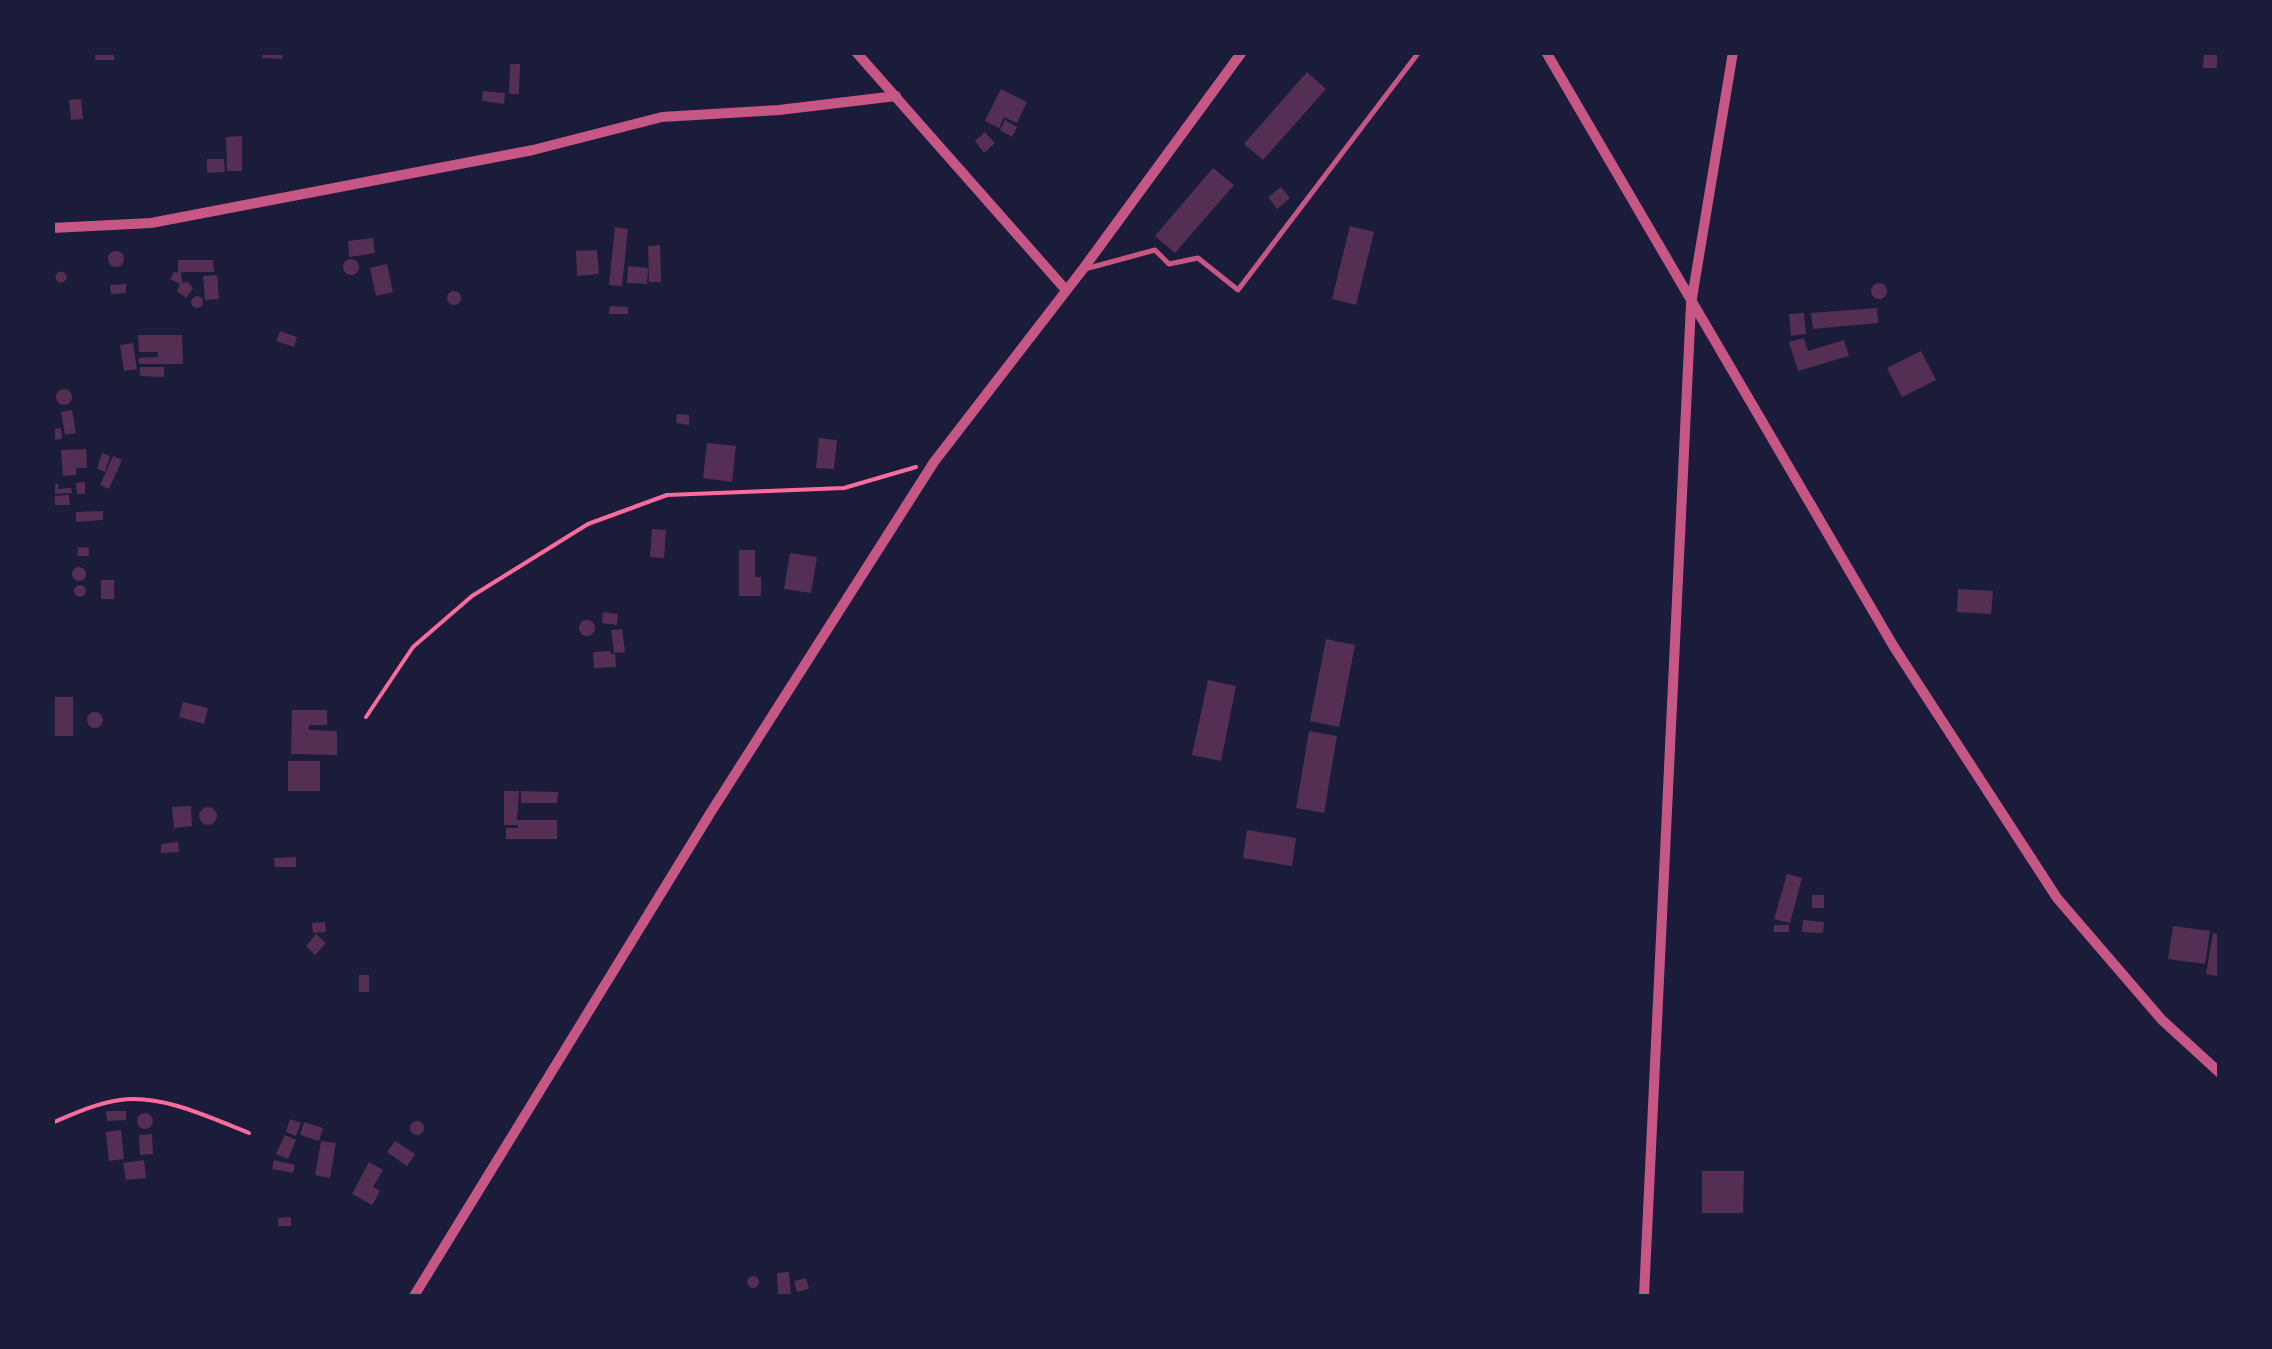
<!DOCTYPE html>
<style>
body{margin:0}
#map{position:relative;width:2272px;height:1349px;overflow:hidden;background:#1b1b3a;font-family:Inter,sans-serif}
canvas{display:block}
.frame{position:absolute;inset:0;border:55px solid #1b1b3a;pointer-events:none}
</style>
<div id="map">
<canvas width="2272" height="1349"></canvas>
<div class="frame"></div>
</div>
<script>
const ctx = document.querySelector('canvas').getContext('2d');
ctx.lineJoin = 'round';
function paint(path, color) {
  ctx.fillStyle = color;
  ctx.fill(path, 'evenodd');
}
function stroke(path, color, width, dash) {
  ctx.strokeStyle = color;
  ctx.lineWidth = width;
  ctx.lineCap = dash ? 'butt' : 'round';
  ctx.setLineDash(dash || []);
  ctx.stroke(path);
}
paint(new Path2D(`
 M95,52H114V60H95Z
 M262,52H283L282,59L262,58Z
 M2204,52H2220V68H2203Z
 M510,64H520L519,94H509Z
 M1307,72L1326,89L1263,160L1244,144Z
 M1001,89L1027,102L1017,123L1004,117L999,128L985,121Z
 M483,91L505,93L504,104L482,101Z
 M81,99L83,119L71,120L69,100Z
 M1005,120L1017,127L1012,137L1000,130Z
 M985,132L995,143L984,153L975,141Z
 M242,136V171H227L226,137Z
 M207,159H224L225,172L207,173Z
 M1213,168L1234,185L1175,253L1155,236Z
 M1281,187L1290,198L1277,209L1268,197Z
 M1350,226L1374,232L1356,305L1332,299Z
 M615,227L628,229L622,286L609,285Z
 M373,238L375,253L349,257L348,241Z
 M660,245L661,282H649L648,246Z
 M597,250L599,274L577,276L576,251Z
 M108 259a8 8 0 1 1 16 0a8 8 0 1 1-16 0Z
 M343 267a8 8 0 1 1 16 0a8 8 0 1 1-16 0Z
 M178,260H213L214,272H181L182,283L188,282L193,289L186,298L177,291L180,284L170,279L174,272L178,273Z
 M387,264L393,292L376,296L370,268Z
 M628,266L648,268L647,284L627,283Z
 M55.5 277a5.5 5.5 0 1 1 11 0a5.5 5.5 0 1 1-11 0Z
 M217,275L219,299L205,300L203,276Z
 M1871 291a8 8 0 1 1 16 0a8 8 0 1 1-16 0Z
 M126,284V293L111,294L110,285Z
 M447 298a7 7 0 1 1 14 0a7 7 0 1 1-14 0Z
 M191 302a6 6 0 1 1 12 0a6 6 0 1 1-12 0Z
 M610,306L628,307V314H609Z
 M1877,308L1878,323L1813,329L1811,313Z
 M1804,313L1806,334L1791,336L1789,314Z
 M280,331L297,337L294,347L276,341Z
 M138,335H182L183,364H139V358L158,357V352H139Z
 M1804,338L1808,351L1844,340L1849,356L1798,371L1789,342Z
 M133,343L137,369L124,371L120,345Z
 M1921,351L1936,380L1902,397L1887,368Z
 M140,367H164V377L140,376Z
 M56 397a8 8 0 1 1 16 0a8 8 0 1 1-16 0Z
 M72,410L76,433L65,435L61,412Z
 M677,414L689,415V425L676,423Z
 M61,428L62,439L52,440V429Z
 M819,438L837,440L834,469L816,468Z
 M707,443L736,446L732,482L703,478Z
 M86,449L87,468H76V475L63,476L61,450Z
 M102,453L110,456L105,472L97,469Z
 M113,456L122,460L109,489L100,485Z
 M85,482V494H77L76,483Z
 M52,484H58V489L71,488L72,493L52,494Z
 M69,495L70,505H54L53,496Z
 M103,511V520L76,522V512Z
 M652,529L666,530L664,558L650,557Z
 M78,547L89,548V556H77Z
 M739,550H755V577H761V596H739Z
 M790,553L817,557L811,593L784,589Z
 M72 574a7 7 0 1 1 14 0a7 7 0 1 1-14 0Z
 M101,580H114V599H101Z
 M74 591a6 6 0 1 1 12 0a6 6 0 1 1-12 0Z
 M1958,589L1993,591L1991,614L1957,612Z
 M603,612L618,614L617,625L602,623Z
 M579 628a8 8 0 1 1 16 0a8 8 0 1 1-16 0Z
 M622,629L625,652L614,653L611,630Z
 M1326,639L1355,645L1339,727L1310,721Z
 M610,651L611,654H615L616,667L594,668L593,652Z
 M1208,680L1236,686L1221,761L1192,755Z
 M53,697H73V736H53Z
 M183,702L208,708L204,724L179,717Z
 M292,710H327V725H309V730L337,731V755L291,754Z
 M87 720a8 8 0 1 1 16 0a8 8 0 1 1-16 0Z
 M1309,731L1337,736L1324,813L1296,808Z
 M288,761H320V791H288Z
 M504,791H519L517,820H557V839H506V828H518V825H504Z
 M521,791L558,792L557,803H521Z
 M191,806L192,826L174,828L172,807Z
 M199 816a9 9 0 1 1 18 0a9 9 0 1 1-18 0Z
 M1247,830L1296,838L1292,866L1243,858Z
 M178,842L179,852L161,853V844Z
 M296,857V867H275L274,858Z
 M1787,874L1802,878L1790,923L1774,919Z
 M1812,895H1824V908H1812Z
 M1803,920L1824,922L1823,933L1802,932Z
 M325,922L326,932L313,933L312,923Z
 M1774,925H1789V932H1774Z
 M2173,926L2210,931L2205,964L2168,959Z
 M2213,933L2220,935V977L2206,974Z
 M316,934L326,943L315,955L306,946Z
 M359,975H369V992H359Z
 M106,1111H126V1120L107,1121Z
 M137 1121a8 8 0 1 1 16 0a8 8 0 1 1-16 0Z
 M290,1119L301,1123L296,1136L286,1132Z
 M410 1128a7 7 0 1 1 14 0a7 7 0 1 1-14 0Z
 M304,1122L323,1128L319,1141L300,1135Z
 M121,1130L124,1159L109,1161L106,1132Z
 M152,1134L153,1154L140,1155L139,1135Z
 M285,1135L296,1140L288,1159L276,1154Z
 M321,1141L336,1143L330,1178L315,1175Z
 M395,1141L415,1154L407,1166L387,1152Z
 M144,1160L146,1178L126,1180L123,1163Z
 M274,1160L295,1165L293,1173L272,1169Z
 M369,1162L383,1170L373,1187L380,1191L372,1205L352,1194Z
 M1702,1171H1744L1743,1213H1702Z
 M291,1217V1226H278V1218Z
 M789,1272L791,1296H778L777,1273Z
 M747 1282a6 6 0 1 1 12 0a6 6 0 1 1-12 0Z
 M806,1278L809,1289L797,1292L794,1281Z`), '#542f53');
stroke(new Path2D(`
 M366,717L413,647L472,596L588,524L667,495L844,488L916,467
 M52,1123C73,1114 97,1103 120,1100C162,1094 211,1118 249,1133`), '#ff6b9d', 4);
stroke(new Path2D(`
 M1085,269L1155,250L1169,264L1198,258L1238,290L1419,52`), '#c65784', 5);
stroke(new Path2D(`
 M856,52L1066,290
 M1546,52L1894,647L2057,898L2162,1020L2220,1073
 M52,228L151,223L533,150L662,117L779,110L896,96
 M414,1296L711,812L934,462L1083,269L1242,52
 M1644,1296L1691,304L1733,52`), '#c65784', 10);
</script>
